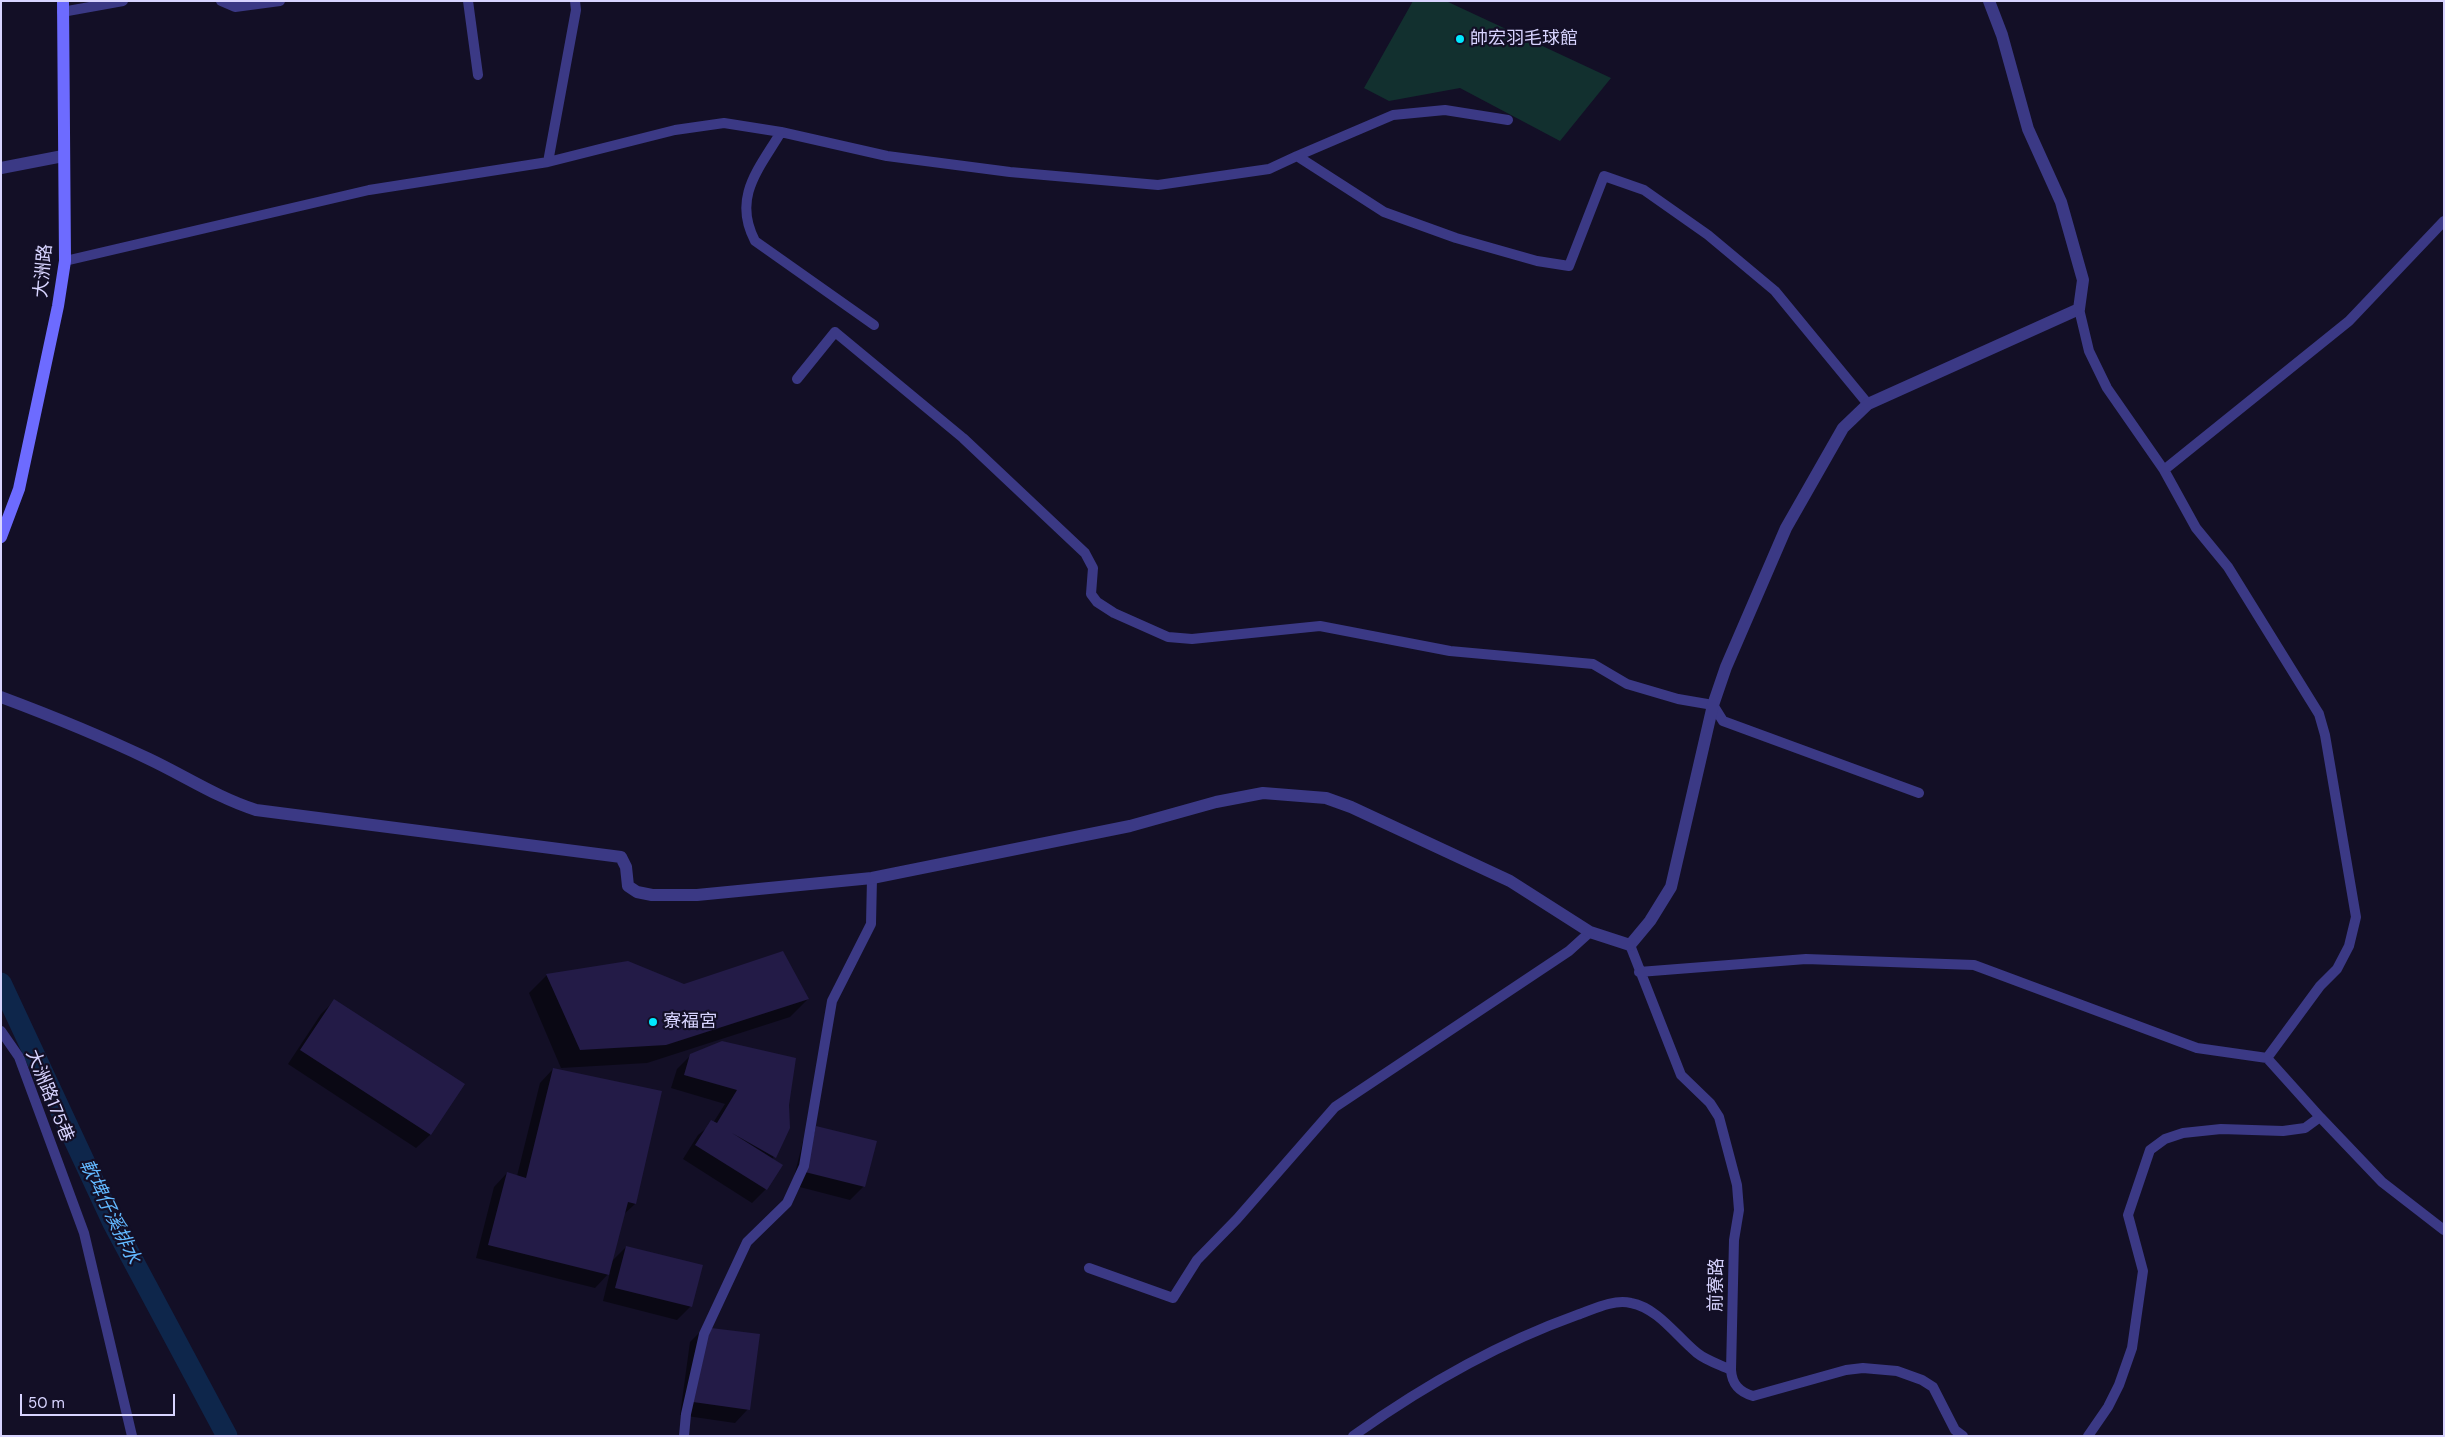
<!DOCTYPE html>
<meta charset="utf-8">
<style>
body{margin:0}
#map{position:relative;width:2445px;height:1437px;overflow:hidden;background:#130f26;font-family:"DM Sans",sans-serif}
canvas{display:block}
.frame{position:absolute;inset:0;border:2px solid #d8d4ff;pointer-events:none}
.scale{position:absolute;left:20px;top:1394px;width:155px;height:22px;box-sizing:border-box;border:2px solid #d8d4ff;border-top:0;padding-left:6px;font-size:15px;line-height:18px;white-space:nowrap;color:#d8d4ff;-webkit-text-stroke:4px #130f26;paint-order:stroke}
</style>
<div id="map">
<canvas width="2445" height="1437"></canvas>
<div class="frame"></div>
<div class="scale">50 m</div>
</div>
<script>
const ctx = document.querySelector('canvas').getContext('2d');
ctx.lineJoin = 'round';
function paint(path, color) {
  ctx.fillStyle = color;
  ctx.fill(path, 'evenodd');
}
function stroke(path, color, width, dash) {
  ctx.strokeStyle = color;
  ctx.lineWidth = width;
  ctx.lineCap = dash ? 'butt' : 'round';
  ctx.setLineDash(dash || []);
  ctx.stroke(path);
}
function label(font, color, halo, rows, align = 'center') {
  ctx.font = font + ' "DM Sans","Noto Sans TC",sans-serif';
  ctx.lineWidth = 4.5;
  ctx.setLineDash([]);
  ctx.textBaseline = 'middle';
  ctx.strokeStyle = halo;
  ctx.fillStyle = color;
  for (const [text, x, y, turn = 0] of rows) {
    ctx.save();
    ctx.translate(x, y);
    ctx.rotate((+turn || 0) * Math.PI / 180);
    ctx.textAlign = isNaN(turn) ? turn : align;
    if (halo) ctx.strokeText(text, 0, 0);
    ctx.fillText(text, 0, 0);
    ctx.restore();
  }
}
paint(new Path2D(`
 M1413,1H1446L1611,78L1560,141L1460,88L1389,101L1364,88Z`), '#12302f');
paint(new Path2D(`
 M547,975L684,985L808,999L790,1017L647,1063L561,1068L529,993Z
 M334,1001L463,1085L430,1135L416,1148L288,1064L321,1014Z
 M691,1055L788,1105V1128L772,1160L781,1166L766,1189L752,1203L683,1159L698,1135L713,1123L725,1104L671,1088L677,1069Z
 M553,1069L635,1204L623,1215L611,1262L626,1247L691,1306L677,1320L603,1301L610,1272L595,1288L476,1258L494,1187L507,1173L517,1176L540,1083Z
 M817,1127L864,1186L850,1200L792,1185L803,1141Z
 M704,1328L748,1409L735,1423L680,1415L690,1342Z`), '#0007');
stroke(new Path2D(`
 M1,983L113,1223L227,1436`), '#0e264b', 21);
paint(new Path2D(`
 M783,951L809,999L666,1045L580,1050L546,974L628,961L684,984Z
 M334,999L465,1084L431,1135L300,1050Z
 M722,1041L796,1058L789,1105L790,1128L776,1158L732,1133L783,1165L767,1190L695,1145L711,1120L717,1123L737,1090L684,1075L690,1054Z
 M553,1068L662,1091L636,1204L628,1202L609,1275L488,1245L507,1172L526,1178Z
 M816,1126L877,1141L865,1187L805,1172Z
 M626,1246L703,1265L692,1307L615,1288Z
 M703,1327L760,1334L750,1410L693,1402Z`), '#231b47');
stroke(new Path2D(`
 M221,1L235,7L280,1
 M468,1L478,75
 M62,12L123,1
 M781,132C759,169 732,197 755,241L874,325
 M1297,156L1393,115L1445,110L1508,120
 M548,162L576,10L575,1
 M65,261L369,190L548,162L675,130L724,123L781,132L887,156L1010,172L1158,185L1269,169L1297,156L1384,212L1456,238L1537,261L1569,266L1604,176L1644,190L1708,235L1775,291L1868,404
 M2079,309L2089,351L2107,388L2164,470L2196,528L2228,567L2319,714L2325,735L2356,917L2349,946L2337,969L2320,986L2267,1058L2320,1117L2305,1128L2283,1131L2221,1129L2183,1133L2165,1139L2150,1150L2128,1215L2143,1271L2132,1348L2119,1385L2108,1407L2088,1436
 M797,379L835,332L963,438L1085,553L1093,568L1091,594L1097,602L1114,613L1168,637L1192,639L1320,626L1450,651L1593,664L1627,684L1678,699L1713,705L1723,721L1919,793
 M2164,470L2349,321L2444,221
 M1630,945L1681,1075L1710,1103L1719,1117L1737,1185L1739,1210L1734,1240L1731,1370C1732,1384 1739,1392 1753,1396L1846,1370L1863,1368L1897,1371L1922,1380L1933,1387L1955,1430L1963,1436
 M1639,972L1806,959L1974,965L2197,1048L2267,1058
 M1,1031L19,1057L84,1233L132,1436
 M2320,1117L2382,1182L2444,1230
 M1089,1268L1173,1298L1197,1260L1237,1219L1335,1107L1569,951L1590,932
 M684,1436L686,1414L704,1334L747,1242L787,1203L804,1166L832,1001L871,924L872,878
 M1353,1436C1423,1386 1496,1344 1577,1315C1594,1309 1613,1299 1631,1303C1658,1308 1677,1337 1697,1353C1707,1361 1721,1365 1731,1370`), '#3b3985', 10);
stroke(new Path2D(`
 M1,168L63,156
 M1,697C52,716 101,736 149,759C185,776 218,798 256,810L621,857L626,867L628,886L637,892L652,895H697L872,878L1130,826L1216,802L1263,793L1326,798L1351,807L1510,881L1590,932L1630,945L1650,921L1671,887L1713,705L1726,667L1786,528L1843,428L1868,404L2079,309L2083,280L2061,202L2028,129L2002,35L1989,1`), '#3b3985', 12);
stroke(new Path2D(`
 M1,537L19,489L58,306L65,261L63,1`), '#6d6bff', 12);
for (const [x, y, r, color] of [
 [1460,39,5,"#00e9ff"],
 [653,1022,5,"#00e9ff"]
]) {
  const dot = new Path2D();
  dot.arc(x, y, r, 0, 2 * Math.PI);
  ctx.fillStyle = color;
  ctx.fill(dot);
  stroke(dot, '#130f26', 2);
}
label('18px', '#d8d4ff', '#130f26', [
 ["帥宏羽毛球館",1470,39],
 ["寮福宮",663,1022]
], 'left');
label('18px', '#d8d4ff', '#130f26', [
 ["大洲路",44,271,-85],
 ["大洲路175巷",49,1096,68],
 ["前寮路",1717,1285,-89]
]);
label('italic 19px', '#62b8ff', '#130f26', [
 ["軟埤仔溪排水",109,1212,64]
]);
</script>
